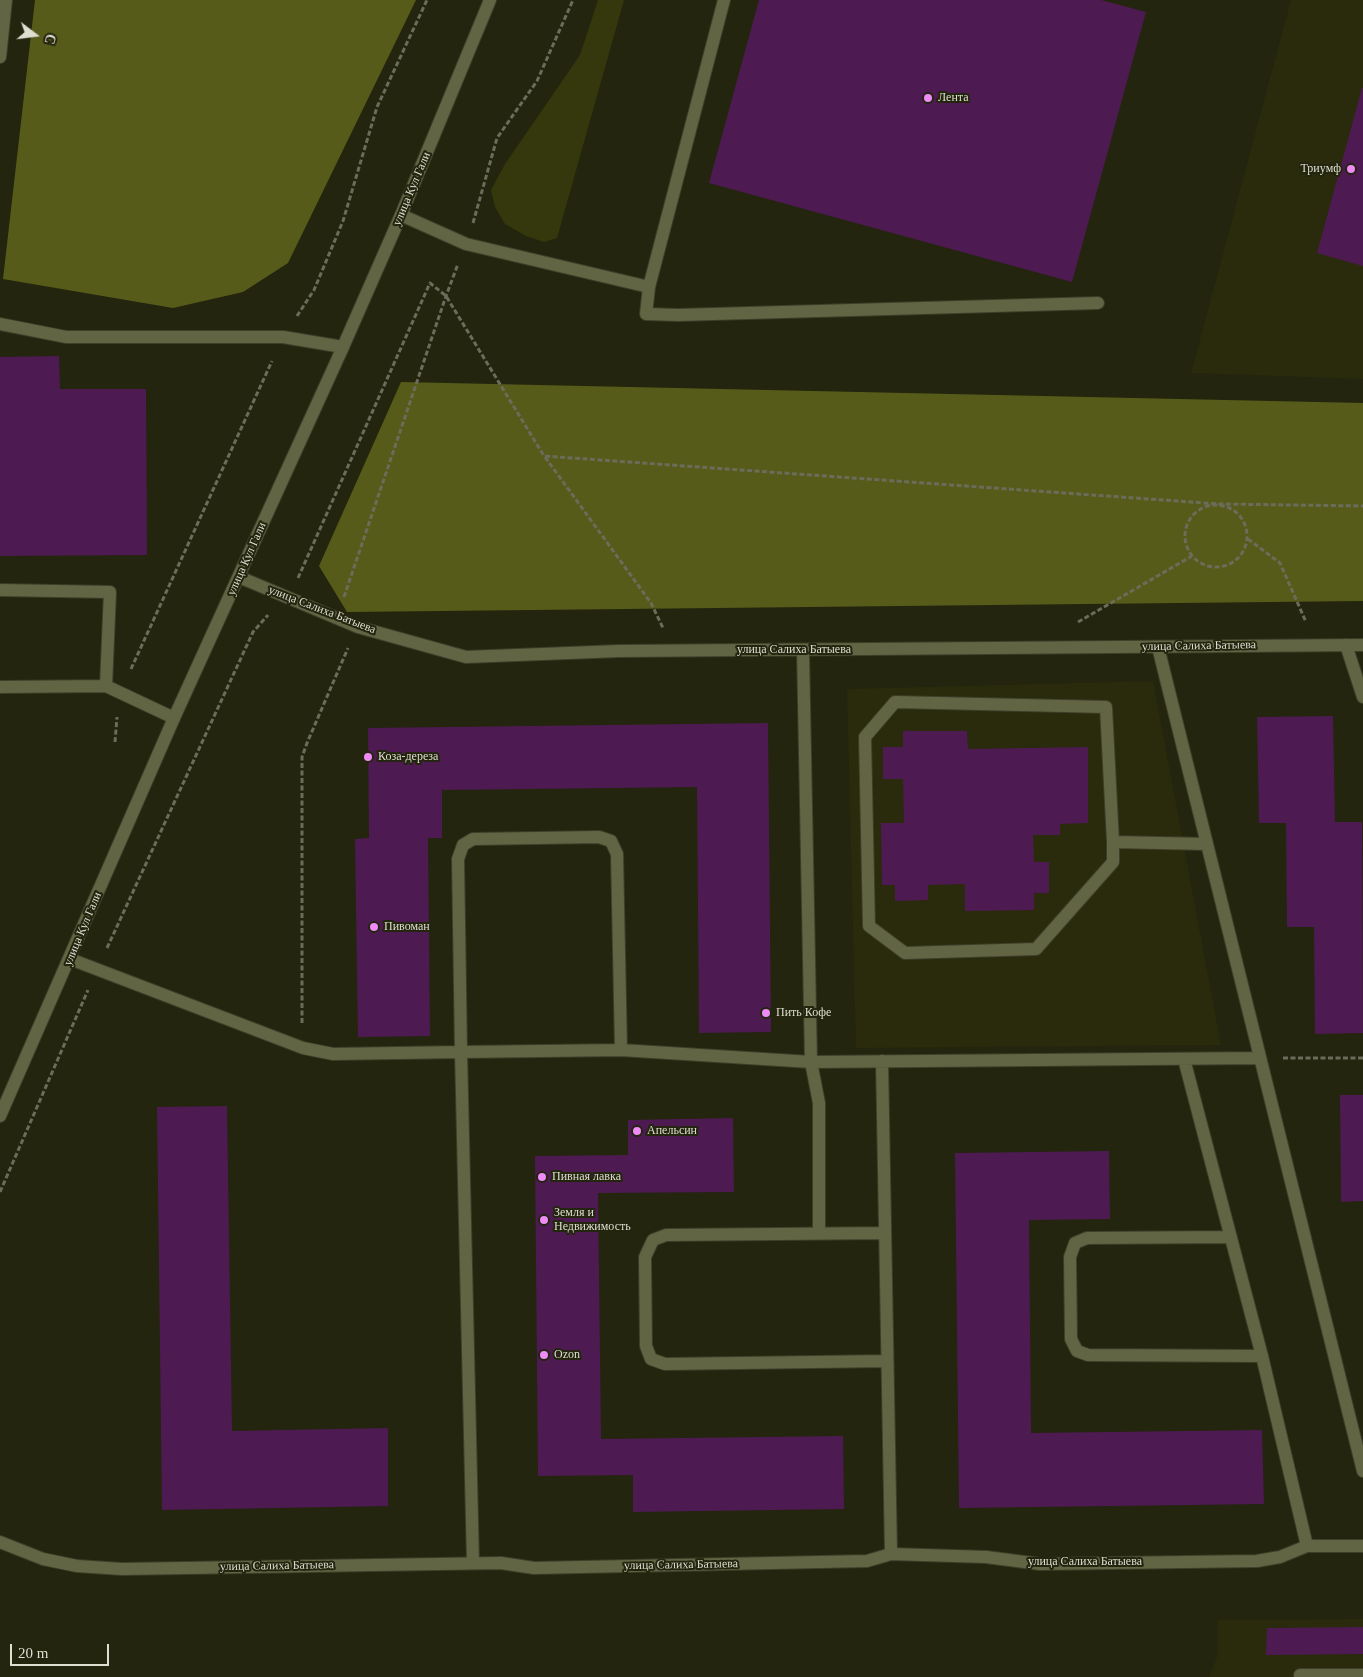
<!DOCTYPE html>
<meta charset="utf-8">
<style>
body{margin:0}
#map{position:relative;width:1363px;height:1677px;overflow:hidden;background:#23250e;font-family:"Times New Roman",serif}
canvas{display:block}
.north{position:absolute;left:10px;top:10px;width:50px;height:50px;-webkit-text-stroke:4px #23250e;paint-order:stroke;rotate:105deg;font-size:14px;font-weight:700;line-height:20px;text-align:center;color:#dedfd1}
.north::after{content:'';display:block;margin:auto;width:18px;height:22px;background:#dedfd1;clip-path:polygon(50% 0,100% 100%,50% 72%,0 100%)}
.scale{position:absolute;left:10px;top:1644px;width:99px;height:22px;box-sizing:border-box;border:2px solid #dedfd1;border-top:0;padding-left:6px;font-size:15px;line-height:18px;white-space:nowrap;color:#dedfd1;-webkit-text-stroke:4px #23250e;paint-order:stroke}
</style>
<div id="map">
<canvas width="1363" height="1677"></canvas>
<div class="north">С</div>
<div class="scale">20 m</div>
</div>
<script>
const ctx = document.querySelector('canvas').getContext('2d');
ctx.lineJoin = 'round';
function paint(path, color) {
  ctx.fillStyle = color;
  ctx.fill(path, 'evenodd');
}
function stroke(path, color, width, dash) {
  ctx.strokeStyle = color;
  ctx.lineWidth = width;
  ctx.lineCap = dash ? 'butt' : 'round';
  ctx.setLineDash(dash || []);
  ctx.stroke(path);
}
function label(font, color, halo, rows, align = 'center') {
  ctx.font = font + ' "Times New Roman",serif';
  ctx.lineWidth = 4;
  ctx.setLineDash([]);
  ctx.textBaseline = 'middle';
  ctx.strokeStyle = halo;
  ctx.fillStyle = color;
  for (const [text, x, y, turn = 0] of rows) {
    ctx.save();
    ctx.translate(x, y);
    ctx.rotate((+turn || 0) * Math.PI / 180);
    ctx.textAlign = isNaN(turn) ? turn : align;
    if (halo) ctx.strokeText(text, 0, 0);
    ctx.fillText(text, 0, 0);
    ctx.restore();
  }
}
paint(new Path2D(`
 M1291,0H1363V379L1191,373Z
 M1153,681L1221,1045L856,1048L847,689Z
 M1363,1619V1677H1209L1218,1654V1620Z`), '#292b0c');
paint(new Path2D(`
 M598,0H624L557,238L544,242L526,236L505,224L495,207L491,190L505,164L580,55Z`), '#35370c');
paint(new Path2D(`
 M35,0H416L288,263L243,292L173,308L3,279Z
 M401,382L1363,403V601L347,612L319,566Z`), '#575b1a');
paint(new Path2D(`
 M759,0H1101L1146,12L1072,282L709,183Z
 M1362,88H1363V266L1317,253Z
 M59,356L60,389H146L147,555L0,556V357Z
 M1333,716L1335,822H1362L1363,1033L1315,1034L1314,927H1287L1286,823H1259L1257,717Z
 M768,723L771,1032L699,1033L697,787L442,790V838H428L430,1036L358,1037L355,839L369,838L368,728Z
 M903,731H967L968,749L1088,747V823L1060,824V835H1033L1034,862H1049V893H1034V910L965,911V884L928,885V900L895,901V885H882L881,823H904L903,779H883V747H903Z
 M1340,1095H1363V1201L1341,1202Z
 M227,1106L232,1431L388,1428V1506L162,1510L157,1107Z
 M733,1118L734,1192L598,1193L601,1439L843,1436L844,1509L633,1512V1475L538,1476L535,1156L628,1155V1120Z
 M1109,1151L1110,1219L1029,1220L1031,1433L1262,1430L1264,1504L959,1508L955,1153Z
 M1363,1627V1654L1266,1655L1267,1628Z`), '#4d1b51');
const service = new Path2D(`
 M0,57L6,0
 M401,215L466,244L649,287L724,0
 M649,287L646,314L678,315L1098,303
 M0,324L66,337H283L343,347
 M0,590L110,592L106,686
 M1346,645L1363,697
 M1158,647L1363,1471
 M803,650L811,1062L819,1103V1234
 M0,687L106,686L174,718
 M1113,842L1106,707L895,702L865,737L869,926L905,953L1036,949L1113,862V842L1207,844
 M70,959L303,1048L333,1054L461,1052L458,859L463,845L473,839L599,837L611,841L617,854L621,1050
 M1184,1059L1262,1356L1307,1546
 M882,1061L891,1554
 M885,1233L666,1235L653,1240L645,1257L646,1346L651,1359L665,1364L887,1361
 M1231,1237L1087,1238L1075,1243L1070,1257L1071,1339L1077,1351L1088,1355L1262,1356
 M473,1563L461,1052L621,1050L811,1062L1260,1058
 M1300,1675H1363`);
const minor = new Path2D(`
 M239,577L358,627L466,657L619,651L1363,645
 M0,1542L43,1559L77,1566L122,1569L501,1563L534,1568L867,1561L891,1554L986,1557L1040,1564L1257,1561L1280,1557L1307,1546H1363`);
const tertiary = new Path2D(`
 M0,1116L174,718L343,347L401,215L490,0`);
stroke(service, '#3d3f29', 14);
stroke(minor, '#3d3f29', 14);
stroke(tertiary, '#3d3f29', 14);
stroke(new Path2D(`
 M473,223L497,138L537,81L573,0
 M297,316L314,290L343,221L377,107L427,0
 M545,457L651,603L663,628
 M1185 536a31 31 0 1 1 62 0a31 31 0 1 1-62 0Z
 M1248,539L1280,563L1306,622
 M298,578L430,283L446,296L544,456L1219,504L1363,506
 M344,597L446,296L458,264
 M1078,622L1192,556
 M131,669L272,361
 M115,742L117,717
 M107,948L253,632L268,615
 M302,1023V757L307,743L348,648
 M1283,1058H1363
 M0,1192L88,990`), '#6b6c59', 3, [5, 2.5]);
stroke(service, '#626544', 12);
stroke(minor, '#626544', 12);
stroke(tertiary, '#626544', 12);
for (const [x, y, r, color] of [
 [928,98,5,"#ef8bf6"],
 [1351,169,5,"#ef8bf6"],
 [368,757,5,"#ef8bf6"],
 [374,927,5,"#ef8bf6"],
 [766,1013,5,"#ef8bf6"],
 [637,1131,5,"#ef8bf6"],
 [542,1177,5,"#ef8bf6"],
 [544,1220,5,"#ef8bf6"],
 [544,1355,5,"#ef8bf6"]
]) {
  const dot = new Path2D();
  dot.arc(x, y, r, 0, 2 * Math.PI);
  ctx.fillStyle = color;
  ctx.fill(dot);
  stroke(dot, '#23250e', 2);
}
label('12px', '#dedfd1', '#23250e', [
 ["Лента",938,98],
 ["Триумф",1341,169,"right"],
 ["Коза-дереза",378,757],
 ["Пивоман",384,927],
 ["Пить Кофе",776,1013],
 ["Апельсин",647,1131],
 ["Пивная лавка",552,1177],
 ["Земля и",554,1213],
 ["Недвижимость",554,1227],
 ["Ozon",554,1355]
], 'left');
label('12px', '#dedfd1', '#23250e', [
 ["улица Кул Гали",412,189,-67],
 ["улица Кул Гали",247,559,-66],
 ["улица Салиха Батыева",322,610,21],
 ["улица Салиха Батыева",1199,646,-1],
 ["улица Салиха Батыева",794,650],
 ["улица Кул Гали",83,929,-67],
 ["улица Салиха Батыева",1085,1562],
 ["улица Салиха Батыева",681,1565,-1],
 ["улица Салиха Батыева",277,1566,-1]
]);
</script>
